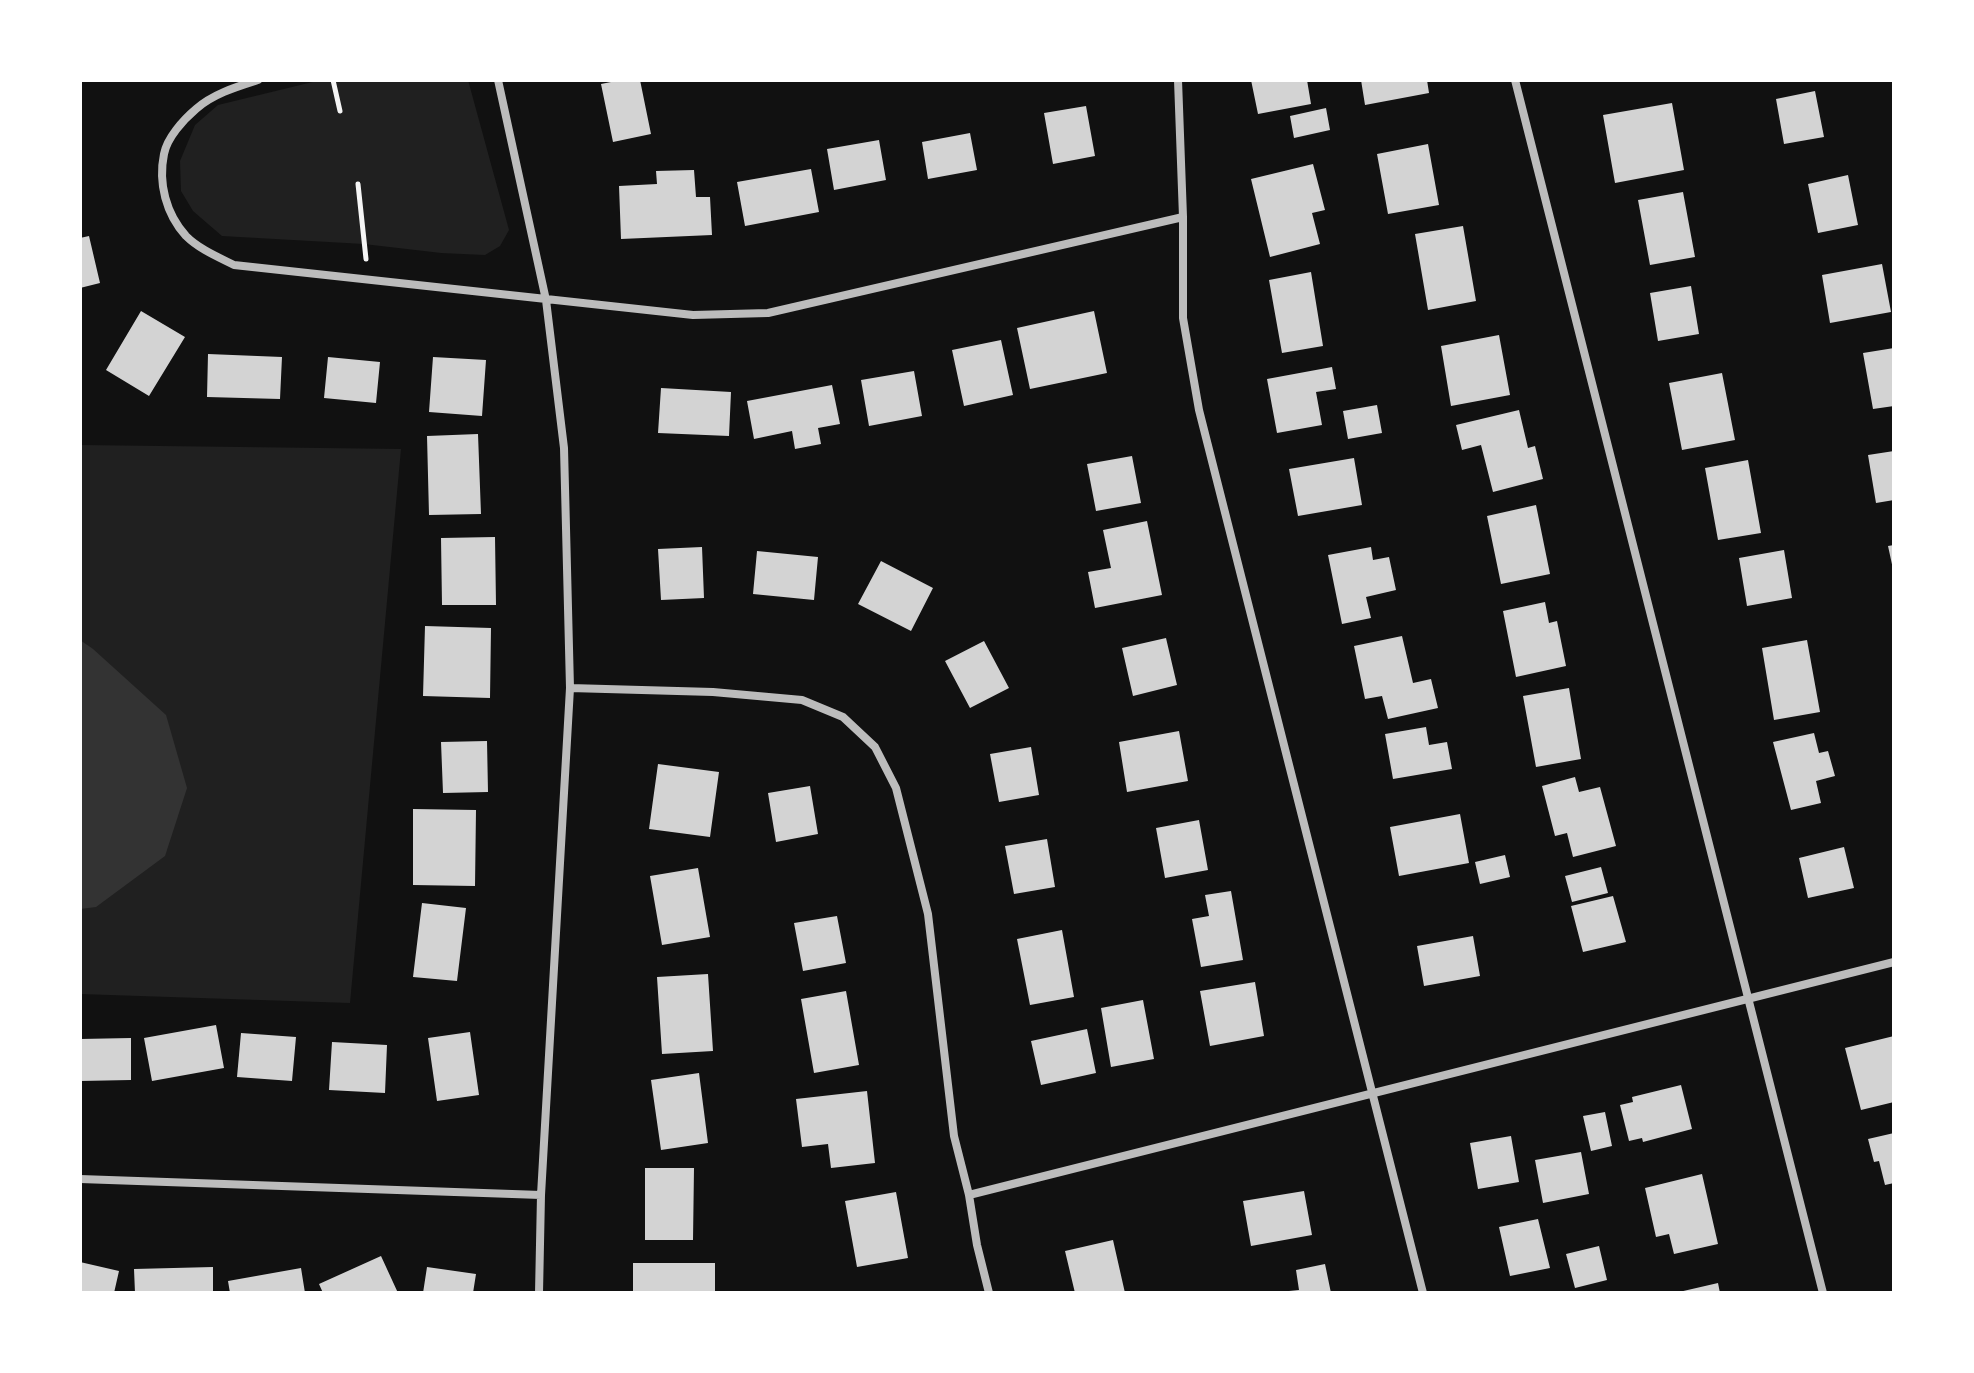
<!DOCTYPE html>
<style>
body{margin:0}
#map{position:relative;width:1974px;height:1373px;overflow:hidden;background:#111;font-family:"Varela Round",sans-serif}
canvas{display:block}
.frame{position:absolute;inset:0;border:82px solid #fff;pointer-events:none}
</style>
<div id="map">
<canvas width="1974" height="1373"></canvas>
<div class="frame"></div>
</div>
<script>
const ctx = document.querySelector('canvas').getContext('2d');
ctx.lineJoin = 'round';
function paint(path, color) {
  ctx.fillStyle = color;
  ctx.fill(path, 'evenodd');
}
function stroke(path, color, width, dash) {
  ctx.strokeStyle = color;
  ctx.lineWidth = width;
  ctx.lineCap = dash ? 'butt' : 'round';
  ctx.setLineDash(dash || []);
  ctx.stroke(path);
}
paint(new Path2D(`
 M321,80H468L509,230L500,246L485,255L441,253L364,244L222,236L193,211L181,191L180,161L195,125L218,105Z
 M80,445L401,449L350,1003L80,994Z`), '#202020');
paint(new Path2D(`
 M80,640L93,649L166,715L187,788L165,856L96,907L80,909Z`), '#333');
paint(new Path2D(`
 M621,80H640L651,134L613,142L601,84Z
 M1251,80H1307L1311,104L1258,114Z
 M1361,80H1427L1429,93L1365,105Z
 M1815,91L1824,137L1784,144L1776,99Z
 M1672,103L1684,170L1615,183L1603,115Z
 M1086,106L1095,156L1053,164L1044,113Z
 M1326,108L1330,130L1294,138L1290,116Z
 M970,133L977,170L928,179L922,142Z
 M879,140L886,180L834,190L827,149Z
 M1428,144L1439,205L1388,214L1377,154Z
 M1313,164L1325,210L1312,213L1320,244L1270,257L1251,179Z
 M811,169L819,212L745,226L737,182Z
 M694,170L696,197H710L712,235L621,239L619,186L657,184L656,171Z
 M1848,175L1858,225L1818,233L1808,184Z
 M1683,192L1695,257L1650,265L1638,200Z
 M1463,226L1476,301L1428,310L1415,234Z
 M89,236L100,283L80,288V238Z
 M1882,264L1891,312L1830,323L1822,275Z
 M1311,272L1323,346L1282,353L1269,280Z
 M1691,286L1699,334L1658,341L1650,293Z
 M141,311L185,337L149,396L106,370Z
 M1094,311L1107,373L1030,389L1017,328Z
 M1499,335L1510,395L1451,406L1441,346Z
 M1001,340L1013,395L964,406L952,350Z
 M1894,348V406L1873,409L1863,353Z
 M208,354L282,357L280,399L207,397Z
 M328,357L380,362L376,403L324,398Z
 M433,357L486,360L482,416L429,412Z
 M1332,367L1336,389L1316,392L1322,425L1277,433L1267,379Z
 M914,371L922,416L869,426L861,380Z
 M1722,373L1735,440L1682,450L1669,383Z
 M832,385L840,424L818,428L821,444L795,449L792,431L754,439L747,401Z
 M661,388L731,392L729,436L658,433Z
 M1377,405L1382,433L1348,439L1343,411Z
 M1519,410L1528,448L1535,446L1543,479L1493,492L1481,445L1462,450L1456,425Z
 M478,434L481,514L429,515L427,436Z
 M1894,451V500L1876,503L1868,455Z
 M1132,456L1141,503L1096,511L1087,464Z
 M1354,458L1362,505L1298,516L1289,469Z
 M1748,460L1761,533L1718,540L1705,468Z
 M1536,505L1550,574L1501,584L1487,516Z
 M1147,521L1162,595L1095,608L1088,572L1111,568L1103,530Z
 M495,537L496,605H442L441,538Z
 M1894,545V569H1893L1888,546Z
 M702,547L704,598L661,600L658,549Z
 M1371,547L1373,560L1389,557L1396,590L1366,597L1371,618L1342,624L1328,555Z
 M1784,550L1792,598L1747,606L1739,558Z
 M757,551L818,557L814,600L753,594Z
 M881,561L933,588L911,631L858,604Z
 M1545,602L1549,623L1557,621L1566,666L1516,677L1503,611Z
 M425,626L491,628L490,698L423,696Z
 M1402,636L1413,683L1431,679L1438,708L1388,719L1382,696L1365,699L1354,646Z
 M1166,638L1177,685L1133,696L1122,648Z
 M1807,640L1820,712L1774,720L1762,648Z
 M984,641L1009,688L970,708L945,661Z
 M1569,688L1581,759L1536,767L1523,696Z
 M1426,727L1429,745L1447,742L1452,769L1393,779L1385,734Z
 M1179,731L1188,781L1127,792L1119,742Z
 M1814,733L1819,753L1828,751L1835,776L1816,781L1821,803L1791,810L1773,742Z
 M487,741L488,792L443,793L441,742Z
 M1031,747L1039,795L999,802L990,754Z
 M658,764L719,772L710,837L649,829Z
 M1575,777L1579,792L1600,787L1616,846L1573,857L1567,833L1555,836L1542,786Z
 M810,786L818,834L776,842L768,793Z
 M413,809L476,810L475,886L413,885Z
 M1460,814L1469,863L1399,876L1390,827Z
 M1199,820L1208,870L1165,878L1156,828Z
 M1047,839L1055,887L1014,894L1005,846Z
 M1844,847L1854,888L1808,898L1799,858Z
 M1505,855L1510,877L1480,884L1475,862Z
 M1601,867L1608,893L1572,902L1565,876Z
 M698,868L710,937L662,945L650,876Z
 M1231,891L1243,960L1201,967L1192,919L1209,916L1205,895Z
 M1613,896L1626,942L1583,952L1571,906Z
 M422,903L466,908L457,981L413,977Z
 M837,916L846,963L803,971L794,923Z
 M1062,930L1074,997L1030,1005L1017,939Z
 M1473,936L1480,976L1424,986L1417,946Z
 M708,974L713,1051L662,1054L657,977Z
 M1255,982L1264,1036L1210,1046L1200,991Z
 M846,991L859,1065L814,1073L801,999Z
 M1143,1000L1154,1059L1111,1067L1101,1008Z
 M216,1025L224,1068L152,1081L144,1038Z
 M1087,1029L1096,1073L1041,1085L1031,1041Z
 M470,1032L479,1095L437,1101L428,1038Z
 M241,1033L296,1037L292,1081L237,1077Z
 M1894,1036V1102L1861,1110L1845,1048Z
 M131,1038V1080L80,1081V1039Z
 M332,1042L387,1045L385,1093L329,1090Z
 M699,1073L708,1143L661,1150L651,1080Z
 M1681,1085L1692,1129L1643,1142L1642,1138L1629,1141L1620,1105L1633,1102L1632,1097Z
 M867,1091L875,1163L831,1168L828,1144L802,1147L796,1099Z
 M1605,1112L1612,1146L1591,1151L1583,1116Z
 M1894,1133V1183L1885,1185L1879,1161L1874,1162L1868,1139Z
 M1511,1136L1519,1182L1478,1189L1470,1143Z
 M1581,1152L1589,1194L1543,1203L1535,1160Z
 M645,1168H694L693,1240H645Z
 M1702,1174L1718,1244L1674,1254L1669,1234L1656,1237L1645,1188Z
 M1304,1191L1312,1235L1251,1246L1243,1201Z
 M896,1192L908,1258L857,1267L845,1201Z
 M1538,1219L1550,1268L1510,1276L1499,1227Z
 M1113,1240L1125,1293H1075L1065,1251Z
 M1599,1246L1607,1280L1575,1288L1566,1254Z
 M381,1256L398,1293H323L319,1284Z
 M80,1262L119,1271L114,1293H80Z
 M633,1263H715V1293H633Z
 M1325,1264L1331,1293H1289V1291L1299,1290L1296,1270Z
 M213,1267V1293H135L134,1269Z
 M427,1267L476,1274L473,1293H423Z
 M301,1268L305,1293H230L228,1281Z
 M1718,1283L1720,1293H1679V1292Z`), '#d3d3d3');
stroke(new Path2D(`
 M333,80L340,111
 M358,184L366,259`), '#f5f5f5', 5);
stroke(new Path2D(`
 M258,80C236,87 213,94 196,109C183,120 167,138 164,154C158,183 166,214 186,236C199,249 218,257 234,265L693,315L768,313L1183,217
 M498,80L546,300L564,448L570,688L541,1195L539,1293
 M1178,80L1183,217V318L1199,410L1423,1293
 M1515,80L1823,1293
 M570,688L713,692L802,700L843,717L875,747L896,788L928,914L954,1136L969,1195L977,1245L989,1293
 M80,1179L541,1195
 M969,1195L1894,962`), '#bcbcbc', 8);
</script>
